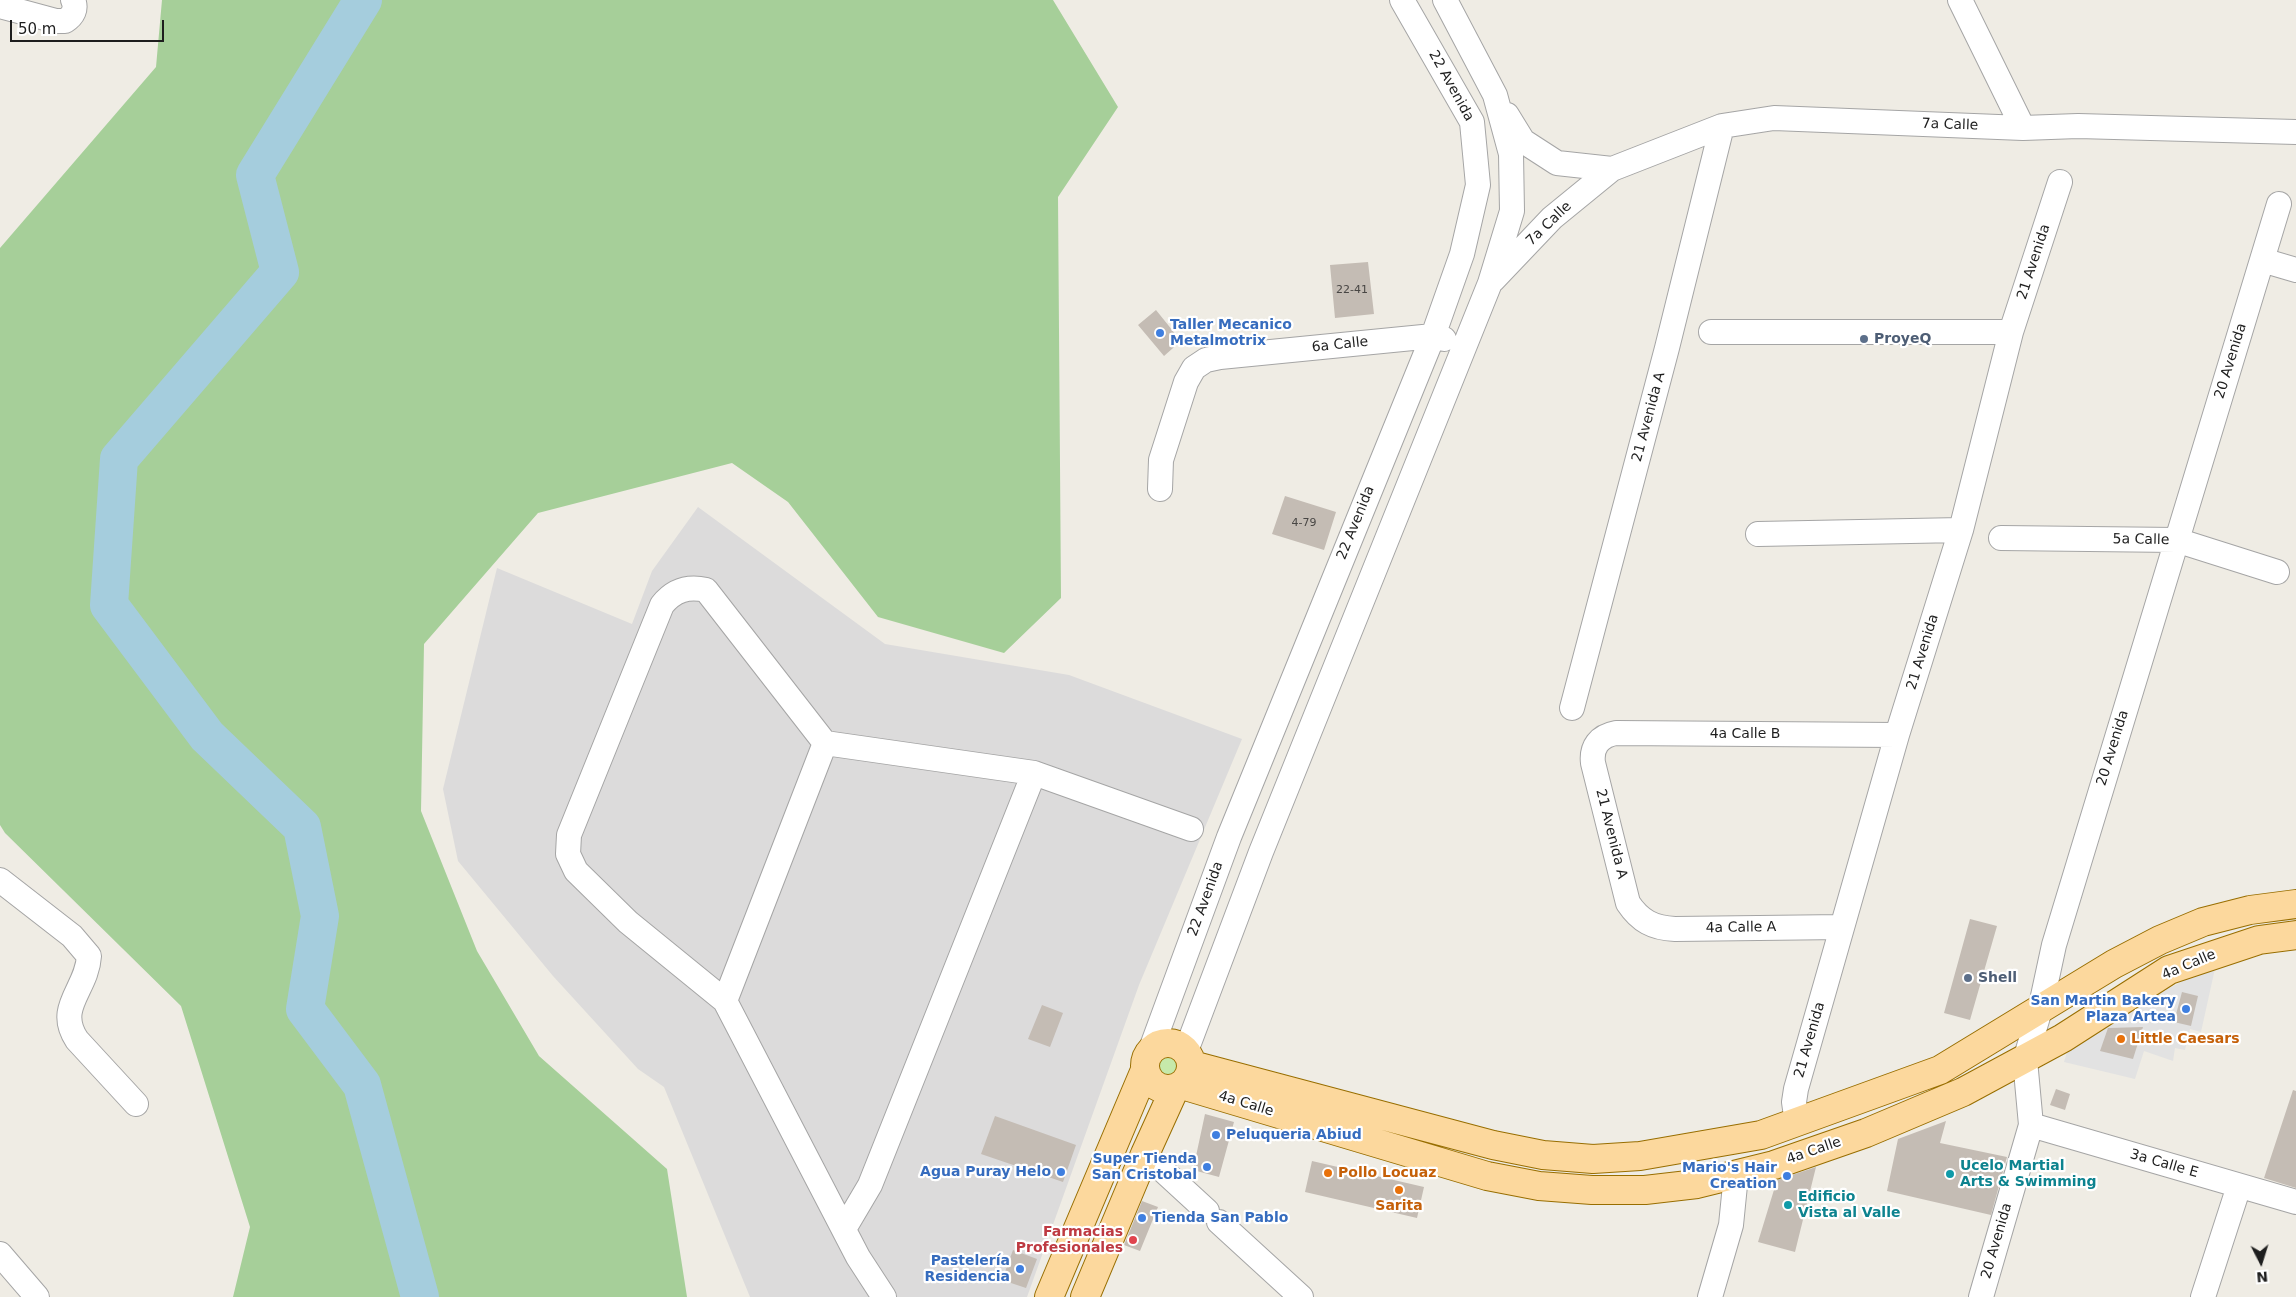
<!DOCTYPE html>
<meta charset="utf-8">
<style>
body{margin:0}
#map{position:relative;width:2296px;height:1297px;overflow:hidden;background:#efece4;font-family:"DejaVu Sans",sans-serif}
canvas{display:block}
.north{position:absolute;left:2236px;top:1237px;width:50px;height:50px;-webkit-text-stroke:4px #fff;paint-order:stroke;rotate:175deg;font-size:14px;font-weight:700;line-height:20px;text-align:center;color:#1e1e1e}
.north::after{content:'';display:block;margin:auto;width:18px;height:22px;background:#1e1e1e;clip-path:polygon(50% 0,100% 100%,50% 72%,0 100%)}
.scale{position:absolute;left:10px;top:20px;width:154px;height:22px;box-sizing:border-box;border:2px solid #1e1e1e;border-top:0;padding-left:6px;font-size:15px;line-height:18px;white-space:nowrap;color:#1e1e1e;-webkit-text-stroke:4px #fff;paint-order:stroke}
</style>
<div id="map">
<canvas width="2296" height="1297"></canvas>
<div class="north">N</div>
<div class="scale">50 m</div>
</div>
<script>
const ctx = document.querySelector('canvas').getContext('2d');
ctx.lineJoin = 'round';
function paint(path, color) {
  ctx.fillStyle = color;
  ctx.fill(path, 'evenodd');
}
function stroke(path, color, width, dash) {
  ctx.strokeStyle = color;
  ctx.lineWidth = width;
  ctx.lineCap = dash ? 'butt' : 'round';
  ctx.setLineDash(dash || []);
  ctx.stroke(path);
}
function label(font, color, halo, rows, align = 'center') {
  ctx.font = font + ' "DejaVu Sans",sans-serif';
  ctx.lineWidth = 4.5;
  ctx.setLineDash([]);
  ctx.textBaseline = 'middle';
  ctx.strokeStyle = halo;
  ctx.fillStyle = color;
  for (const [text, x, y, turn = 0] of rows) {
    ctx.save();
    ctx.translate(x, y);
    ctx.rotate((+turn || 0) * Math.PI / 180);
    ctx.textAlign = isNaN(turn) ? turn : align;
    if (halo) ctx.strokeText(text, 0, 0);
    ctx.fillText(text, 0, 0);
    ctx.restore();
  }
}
paint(new Path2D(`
 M698,507L885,644L1069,675L1242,739L1139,985L1027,1297H750L664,1087L638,1069L553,976L458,861L443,789L497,568L632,624L652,571Z`), '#dcdbdb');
paint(new Path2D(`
 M1154 1066a14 14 0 1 1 28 0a14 14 0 1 1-28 0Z`), '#c6e9aa');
paint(new Path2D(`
 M162,0H1053L1118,107L1058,197L1061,598L1004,653L878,617L788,502L732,463L538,513L424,644L421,811L477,951L539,1056L667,1169L687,1297H233L250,1227L181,1006L5,833L0,825V248L156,67Z`), '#a6cf99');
paint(new Path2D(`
 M2216,964L2201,1032L2190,1029L2185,1050L2175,1048L2173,1061L2144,1051L2135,1079L2064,1062L2068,1049L2152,997Z`), '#e2e2e2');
stroke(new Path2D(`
 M363,0L255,175L280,272L119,459L109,605L207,736L302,827L320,916L305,1009L362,1085L420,1297`), '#a5cddd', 38);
paint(new Path2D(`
 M1368,262L1374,314L1335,318L1330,265Z
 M1156,310L1181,341L1164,356L1138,325Z
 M1285,496L1336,512L1324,550L1272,534Z
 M1970,919L1997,926L1970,1020L1944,1013Z
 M2182,992L2198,996L2191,1026L2174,1022Z
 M1042,1005L1063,1013L1050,1047L1028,1039Z
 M2143,1027L2133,1059L2100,1051L2108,1028Z
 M2056,1089L2070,1094L2065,1110L2050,1105Z
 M2293,1090L2296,1091V1188L2264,1178Z
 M1205,1114L1234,1122L1219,1177L1193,1170Z
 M995,1116L1076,1145L1063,1182L981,1154Z
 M1946,1121L1940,1143L2007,1157L1991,1215L1887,1191L1898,1139Z
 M1312,1161L1424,1187L1417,1218L1305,1192Z
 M1816,1167L1795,1252L1758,1242L1777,1180Z
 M1142,1201L1158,1207L1140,1251L1124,1245Z
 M1013,1250L1037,1259L1026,1288L1002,1280Z`), '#c4bcb4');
const minor = new Path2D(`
 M1960,0L2023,128
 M0,6L56,21H65C73,16 77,9 73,0
 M1507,115L1523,141L1557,163L1612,169
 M2262,260L2296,270
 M1493,280L1552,218L1612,169L1722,126L1774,118L2023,128L2078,126L2296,132
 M1711,332H2011
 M1160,489L1161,460L1186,382L1194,368L1206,360L1220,357L1433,336L1444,339
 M1758,534L1961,530
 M2001,538L2176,540L2277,572
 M1572,708L1667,348L1722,126
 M0,880L72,936L89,956C87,990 55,1007 77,1040L136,1104
 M1842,927L1675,929C1653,928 1640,921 1628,903L1593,763C1591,747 1599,736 1616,733L1897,735
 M725,1001L825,743
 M1151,1049L1229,837L1433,336L1462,254L1478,185L1472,122L1402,0
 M1186,1051L1261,852L1490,283L1512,211L1511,154L1495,95L1445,0
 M1797,1123L1794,1102L1796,1089L1897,735L1961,530L2011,332L2060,182
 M2031,1125L2296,1202
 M1145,1154L1207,1211
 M1219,1222L1301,1297
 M844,1229L870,1185L1034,773
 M0,1254L37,1297
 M884,1297L858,1257L725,1001L628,922L576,871L568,854L569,835L662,605C674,590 688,586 706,590L825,743L1034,773L1191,829
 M1710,1297L1731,1225L1736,1175
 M1981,1297L2031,1125L2025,1060L2040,1010L2054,945L2279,204
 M2203,1297L2239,1186`);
const major = new Path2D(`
 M1145 1066a23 23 0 1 1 46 0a23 23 0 1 1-46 0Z
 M1192,1065L1493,1145L1543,1155L1593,1159L1640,1156L1761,1135L1940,1070L2114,964L2160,940L2203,922L2250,910L2296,904
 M1182,1085L1487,1176L1539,1186L1592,1190H1645L1697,1184L1774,1165L1866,1133L1963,1092L2063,1038L2169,970L2259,940L2296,935
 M1049,1297L1145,1070
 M1085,1297L1145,1154L1175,1088`);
stroke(minor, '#a5a5a5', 26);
stroke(major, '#986e00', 30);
stroke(minor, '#fff', 24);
stroke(major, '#fcd89d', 28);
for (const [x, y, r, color] of [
 [1160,333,5,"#3f7fe0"],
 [1864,339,5,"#5c6f8a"],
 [1968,978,5,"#5c6f8a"],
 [2186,1009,5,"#3f7fe0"],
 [2121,1039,5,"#e8710a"],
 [1216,1135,5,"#3f7fe0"],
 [1207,1167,5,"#3f7fe0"],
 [1061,1172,5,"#3f7fe0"],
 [1328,1173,5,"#e8710a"],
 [1950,1174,5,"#0f9aa8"],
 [1787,1176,5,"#3f7fe0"],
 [1399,1190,5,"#e8710a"],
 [1788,1205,5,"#0f9aa8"],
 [1142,1218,5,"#3f7fe0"],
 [1133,1240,5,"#e0444e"],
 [1020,1269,5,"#3f7fe0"]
]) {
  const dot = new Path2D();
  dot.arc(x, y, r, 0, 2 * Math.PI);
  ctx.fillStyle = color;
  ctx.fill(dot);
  stroke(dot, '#fff', 2);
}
label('11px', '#484644', null, [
 ["22-41",1352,290],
 ["4-79",1304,523]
]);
label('14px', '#1e1e1e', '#fff', [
 ["22 Avenida",1451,86,61],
 ["7a Calle",1950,125,2],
 ["7a Calle",1549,224,-44],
 ["21 Avenida",2034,262,-72],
 ["6a Calle",1340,345,-6],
 ["20 Avenida",2231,361,-73],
 ["21 Avenida A",1649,417,-75],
 ["22 Avenida",1356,523,-68],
 ["5a Calle",2141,540,1],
 ["21 Avenida",1923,652,-73],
 ["4a Calle B",1745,734],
 ["20 Avenida",2113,748,-73],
 ["21 Avenida A",1611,834,76],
 ["22 Avenida",1206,899,-70],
 ["4a Calle A",1741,928,-1],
 ["4a Calle",2189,965,-23],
 ["21 Avenida",1810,1040,-74],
 ["4a Calle",1246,1104,17],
 ["4a Calle",1814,1151,-19],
 ["3a Calle E",2164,1164,16],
 ["20 Avenida",1997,1241,-74]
]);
label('bold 14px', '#366cbe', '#fff', [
 ["Taller Mecanico",1170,325,"left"],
 ["Metalmotrix",1170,341,"left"],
 ["San Martin Bakery",2176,1001],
 ["Plaza Artea",2176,1017],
 ["Peluqueria Abiud",1226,1135,"left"],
 ["Super Tienda",1197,1159],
 ["San Cristobal",1197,1175],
 ["Mario's Hair",1777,1168],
 ["Creation",1777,1184],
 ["Agua Puray Helo",1051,1172],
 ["Tienda San Pablo",1152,1218,"left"],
 ["Pastelería",1010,1261],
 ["Residencia",1010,1277]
], 'right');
label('bold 14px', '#4e5e75', '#fff', [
 ["ProyeQ",1874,339],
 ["Shell",1978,978]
], 'left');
label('bold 14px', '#c56008', '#fff', [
 ["Little Caesars",2131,1039],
 ["Pollo Locuaz",1338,1173],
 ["Sarita",1399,1206,"center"]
], 'left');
label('bold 14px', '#0d838f', '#fff', [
 ["Ucelo Martial",1960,1166],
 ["Arts & Swimming",1960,1182],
 ["Edificio",1798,1197],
 ["Vista al Valle",1798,1213]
], 'left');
label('bold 14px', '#be3a42', '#fff', [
 ["Farmacias",1123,1232],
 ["Profesionales",1123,1248]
], 'right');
</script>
